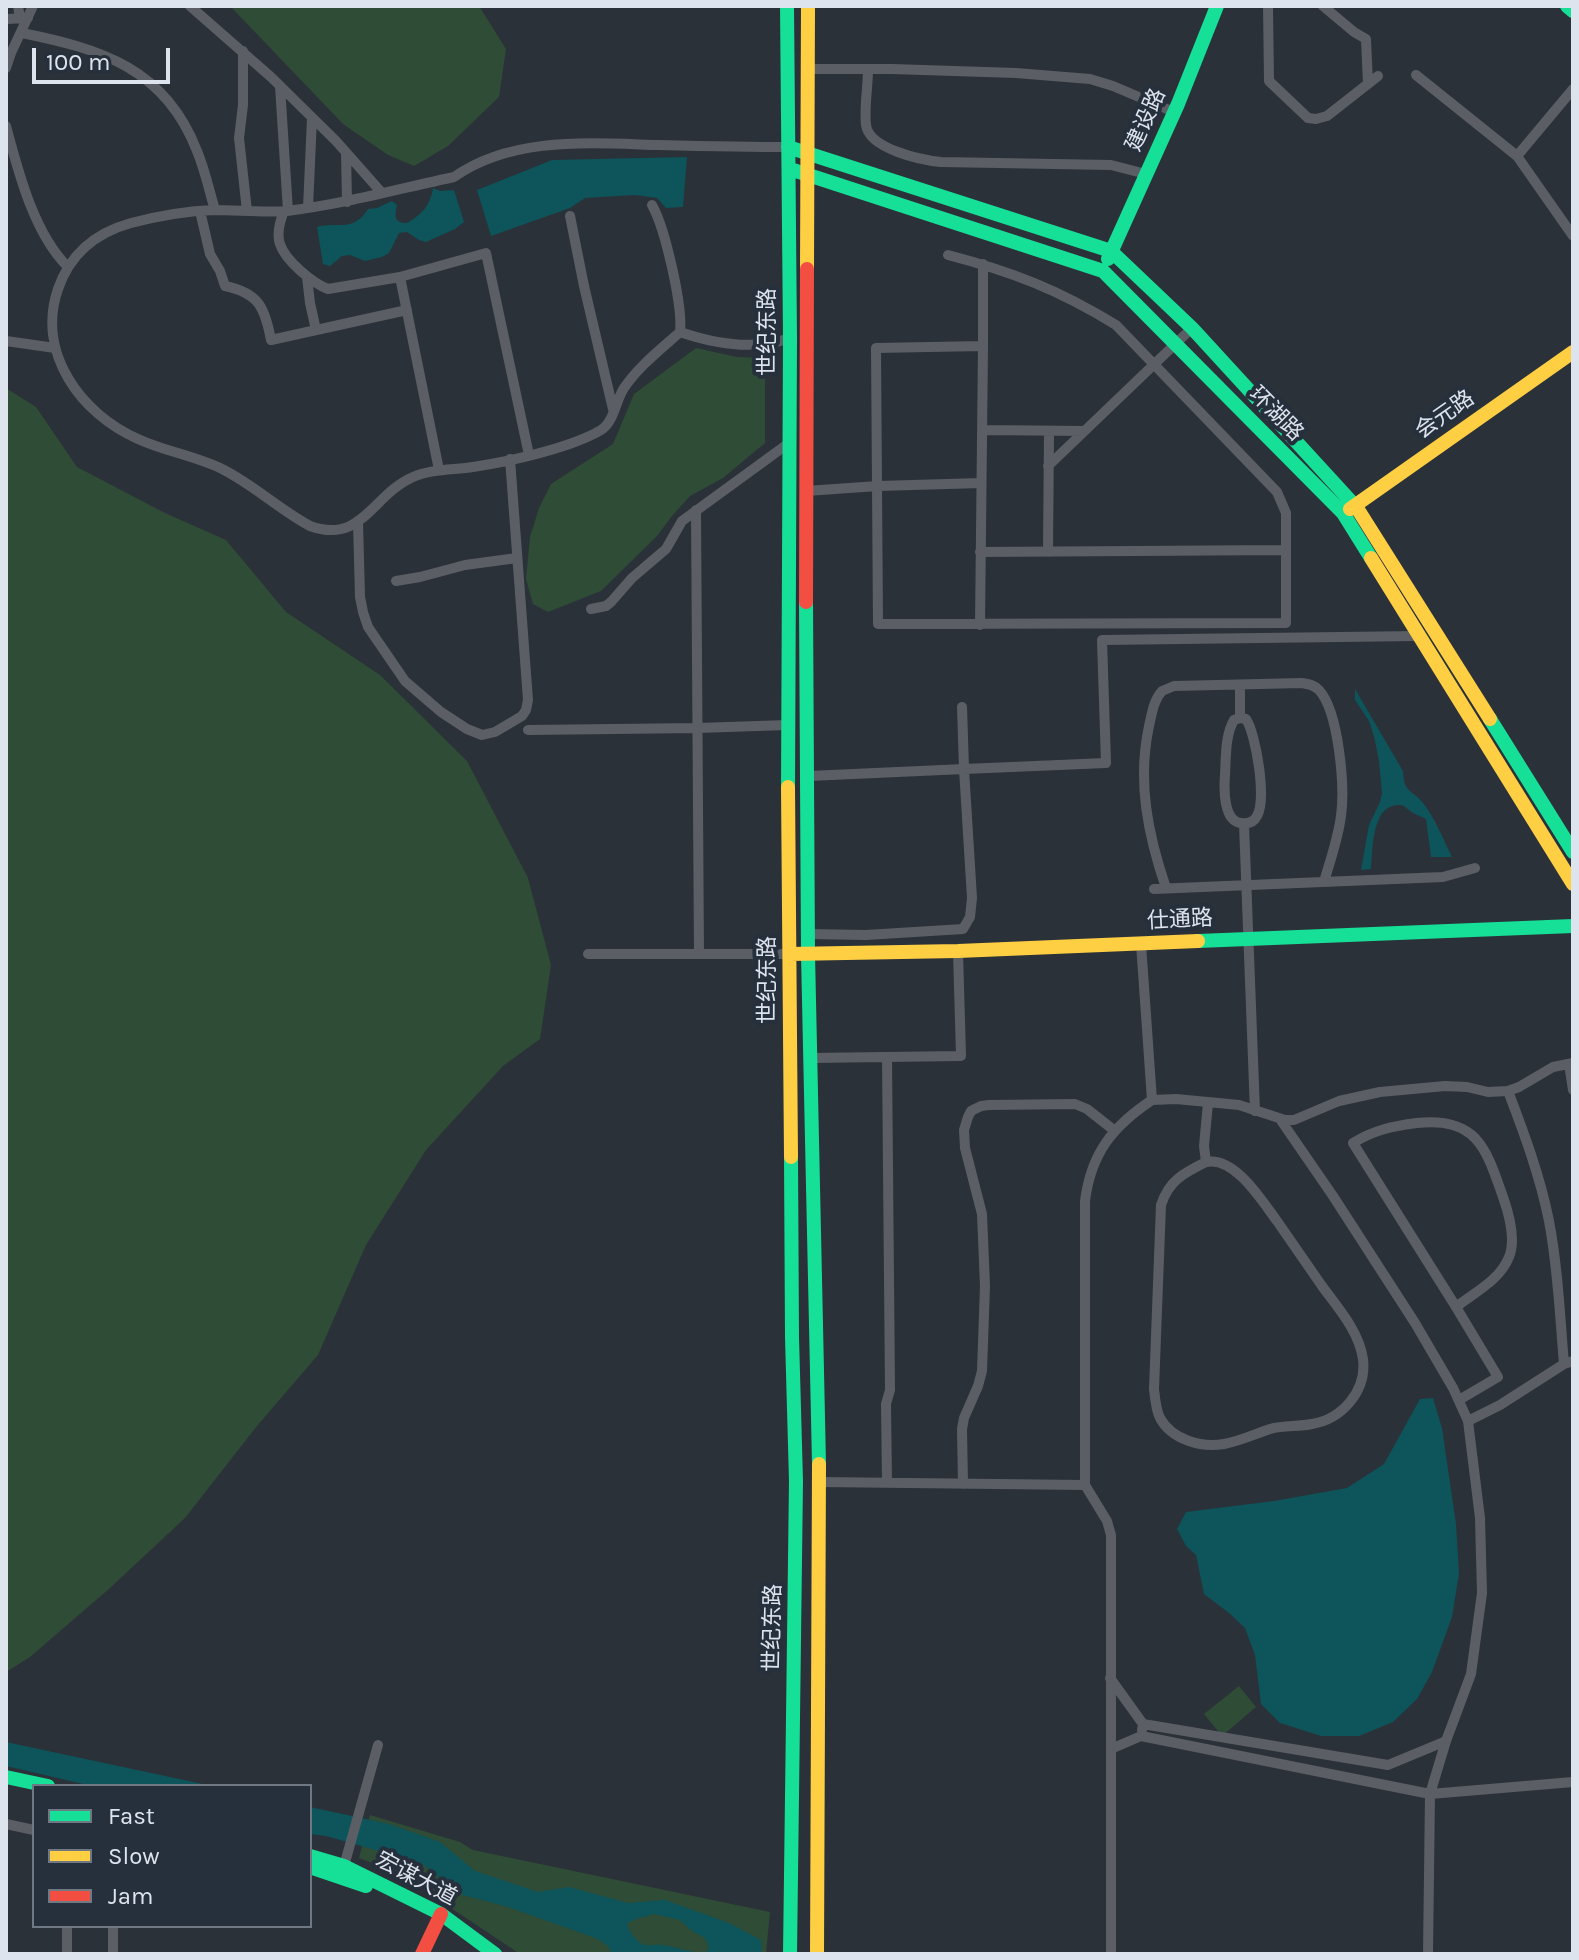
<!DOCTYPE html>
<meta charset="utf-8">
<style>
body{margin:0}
#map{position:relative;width:1579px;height:1960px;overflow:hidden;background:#2b3138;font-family:Karla,sans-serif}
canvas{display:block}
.frame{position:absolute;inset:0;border:8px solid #dee4ed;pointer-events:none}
.legend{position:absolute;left:32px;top:1784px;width:280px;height:144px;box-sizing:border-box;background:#26303d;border:2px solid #707883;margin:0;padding:10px 14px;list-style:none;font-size:24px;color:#dee4ed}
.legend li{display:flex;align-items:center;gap:16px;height:40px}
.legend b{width:40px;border:2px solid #707883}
.scale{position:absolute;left:32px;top:48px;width:138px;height:36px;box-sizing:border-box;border:4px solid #dee4ed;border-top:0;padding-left:10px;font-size:24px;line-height:28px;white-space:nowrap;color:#dee4ed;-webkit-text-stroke:6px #26303d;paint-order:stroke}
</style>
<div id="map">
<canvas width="1579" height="1960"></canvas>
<div class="frame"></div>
<ul class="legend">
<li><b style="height:10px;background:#16e098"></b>Fast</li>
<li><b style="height:10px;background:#ffcf43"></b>Slow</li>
<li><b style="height:10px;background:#f24e42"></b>Jam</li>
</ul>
<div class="scale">100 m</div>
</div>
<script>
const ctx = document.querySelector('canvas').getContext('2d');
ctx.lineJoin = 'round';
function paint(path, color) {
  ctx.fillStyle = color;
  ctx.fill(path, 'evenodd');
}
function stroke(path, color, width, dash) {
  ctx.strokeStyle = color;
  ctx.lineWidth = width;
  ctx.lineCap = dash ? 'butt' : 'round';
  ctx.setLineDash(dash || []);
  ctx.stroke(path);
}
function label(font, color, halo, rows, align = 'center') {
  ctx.font = font + ' Karla,"Noto Sans SC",sans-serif';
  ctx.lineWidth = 8;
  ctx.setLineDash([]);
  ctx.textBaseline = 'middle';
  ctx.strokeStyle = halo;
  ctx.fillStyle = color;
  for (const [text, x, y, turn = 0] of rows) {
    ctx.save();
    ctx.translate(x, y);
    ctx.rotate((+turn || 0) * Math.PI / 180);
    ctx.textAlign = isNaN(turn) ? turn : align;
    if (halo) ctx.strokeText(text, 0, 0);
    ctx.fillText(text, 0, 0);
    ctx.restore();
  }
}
paint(new Path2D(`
 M230,6H479L506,49L499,97L448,146L414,166L388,155L343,124Z
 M696,348L737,357L765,358V443L723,478L690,496L672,516L657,536L601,591L548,612L533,604L526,579L530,537L539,508L551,484L613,444L634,394Z
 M6,388L36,407L77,467L165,513L226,540L286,612L380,675L467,761L528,878L551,965L540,1039L503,1066L426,1150L366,1245L318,1355L257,1426L185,1518L110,1588L30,1657L6,1672Z
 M1239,1686L1256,1707L1222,1736L1204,1714Z
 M370,1815L460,1842L473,1850L770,1912L766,1954H520L400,1874L359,1858Z`), '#2e4c36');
paint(new Path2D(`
 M687,157L683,207L666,208L657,198L635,195L585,198L570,208L491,236L477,190L552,160Z
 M433,188L440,191L454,190L464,222L455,229L426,242L419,240L407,232L399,233L389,253L382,257L365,261L350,255L342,256L330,266L323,264L317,227C337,221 353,233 368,209L377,208L392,201L397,205C395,215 393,223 407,223C421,215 431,205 433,188Z
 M1355,689L1403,771C1404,794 1412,789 1423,803C1434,816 1444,841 1452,857H1431L1426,819C1423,817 1419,816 1415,814C1408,811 1406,805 1399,805C1371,805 1373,851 1371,869L1361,870L1369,825L1380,802L1382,793L1379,761L1374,736L1369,721L1355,700Z
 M1433,1398L1442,1428L1456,1524L1459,1574L1452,1617L1432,1672L1417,1699L1393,1722L1359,1736H1321L1280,1723L1261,1704L1255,1655L1245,1628L1229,1613L1204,1594L1196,1555L1186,1546L1177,1529L1186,1512L1274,1501L1347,1488L1384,1464L1420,1399Z
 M6,1742L212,1786H92L6,1766Z
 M310,1807L389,1824L440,1842L475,1871L538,1892L569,1887L628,1903L665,1900L729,1923L761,1940L762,1954H611L609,1947L598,1939L508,1907L463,1895L421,1863L326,1836L310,1834ZM654,1914L680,1920L692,1931L705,1938L709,1947L706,1952C690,1954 676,1946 661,1945C654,1944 648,1947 642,1944C634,1939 629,1931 627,1923L639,1918Z`), '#0d545b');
stroke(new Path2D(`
 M18,6L20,18
 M190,6L271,77L336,141L382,193
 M1268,6L1269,81L1308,118L1316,119L1327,116L1378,76
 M1323,6L1354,32L1366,39L1368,84
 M6,19L28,18
 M22,33C101,49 165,68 197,151C205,170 209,190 215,210
 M243,51V105L239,138L247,211
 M6,68L11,53L33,6
 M808,69H892L1016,73L1090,79L1113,86L1174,112
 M868,69C868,87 864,108 866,125C869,149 921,160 941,162L1111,165L1146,174
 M1416,75L1517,156L1573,236
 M280,86L288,211
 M6,126C18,171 34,234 68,267
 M346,153L347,202
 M1517,156L1573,89
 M652,205C665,228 683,306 680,332C661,349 638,367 624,388C616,400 614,422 601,430C571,448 507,462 473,467C453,470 431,469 413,477C373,494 362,545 310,526C280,510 255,486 224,470C197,456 166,452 138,439C81,414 36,353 58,289C70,254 95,233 131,223C158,216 186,211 214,210C238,210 263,213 287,211C344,204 398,189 454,177C512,136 590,143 658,145C701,146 745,147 788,147
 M308,208L312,118
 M200,211L210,254L220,271L225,286C259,293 265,308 271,340L407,310
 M284,211C280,221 276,233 280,244C285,260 312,283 328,289L400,277
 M570,216L584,286L613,409
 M948,255C1013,272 1059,290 1116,325L1277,492L1286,513V623L878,624L876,348L983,346V264
 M307,277L310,303L316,330
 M680,332C715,344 754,351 790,338
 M6,341L55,348
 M983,430L1084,431
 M1048,466L1192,328
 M439,470L400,277L486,253L529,455
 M806,491L878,486L981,483
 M696,510L699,953
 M358,522L360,597L363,612L368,627L405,681L441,712L467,729L482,735L495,732L522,716L526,710L528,700L510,459
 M980,552L1286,550
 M1048,552L1049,431
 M396,581L420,577L465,565L517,558
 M591,609L606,606L611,602L632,578L666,549L682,521L789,443
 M980,625L983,346
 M1240,685V718
 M1240,718L1246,719C1256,734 1267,800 1257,816C1254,822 1248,824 1241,823C1223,821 1224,788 1225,775C1226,758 1225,735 1234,720Z
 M528,730L698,728L787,725
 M809,776L964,769L962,707
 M1244,824L1255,1111
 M1166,888C1148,835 1137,782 1149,726C1152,714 1153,701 1162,691L1174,686L1302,683C1309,684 1314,685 1319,690C1339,712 1345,787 1341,816C1338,839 1330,861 1324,882
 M1154,889L1443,877L1475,868
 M808,934L866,935L963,929L970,917L972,898L964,769L1106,763L1102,640L1419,636
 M588,954H790
 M887,1057L890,1390L886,1404L887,1483
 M811,1058L961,1056L958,951
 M1569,1064L1573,1090
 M1508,1091C1524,1133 1540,1176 1549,1221C1558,1268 1560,1317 1564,1364
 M1152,1100L1176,1099L1239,1105L1285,1120H1294L1339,1101L1380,1092L1445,1086L1467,1087L1488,1092L1508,1091L1519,1087L1553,1067L1573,1063
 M1206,1162C1235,1156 1262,1201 1277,1221C1292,1243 1307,1264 1322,1286C1338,1308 1359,1331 1363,1359C1367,1391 1342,1419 1312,1424C1298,1427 1284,1425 1270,1429C1255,1434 1240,1441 1224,1444C1202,1448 1172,1440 1160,1418C1156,1410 1155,1399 1154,1389L1161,1205C1169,1180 1184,1173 1206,1162L1204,1146L1208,1103
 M1456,1307C1475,1292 1500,1280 1509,1257C1516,1240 1509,1214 1503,1197C1486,1148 1477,1117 1417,1123C1393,1126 1374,1130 1353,1143L1456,1307L1498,1377L1459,1400
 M1468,1421L1500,1405L1564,1364L1573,1361
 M819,1482L1085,1485
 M963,1484L962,1429L964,1418L978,1386L982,1371L985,1286L982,1214L965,1148L964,1130L968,1117L971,1111L981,1106L989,1105L1075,1104L1087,1109L1115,1131
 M1110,1678L1143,1724L1142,1730
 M1143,1724L1388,1765L1446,1741
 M1111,1749L1141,1736L1430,1794L1446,1741L1471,1674L1482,1593L1480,1518L1468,1421L1453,1388L1415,1323L1333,1196L1280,1119
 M6,1824L34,1830
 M344,1866L378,1745
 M67,1926V1954
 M113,1954V1926
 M1111,1954V1535L1107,1521L1085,1485V1201C1091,1153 1113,1126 1152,1100L1141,944
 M1428,1954L1430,1794L1573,1782`), '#5b5f65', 10);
stroke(new Path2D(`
 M787,6L790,338L788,787
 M1567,6L1573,11
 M788,147L1111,251L1192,328L1357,508
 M790,169L1103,271L1343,513L1371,558
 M1108,259L1178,104L1217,6
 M806,602L808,954L819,1464
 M1490,719L1573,852
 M1198,941L1573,926
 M6,1777L48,1786
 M310,1856L344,1866L441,1914L495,1954
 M310,1867L366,1886
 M790,1954L796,1481L792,1337L791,1157`), '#16e098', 14);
stroke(new Path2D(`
 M807,269L808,6
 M1357,508L1490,719
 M1350,509L1573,352
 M1371,558L1573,884
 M788,787L791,1157
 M790,954L958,951L1198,941
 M817,1954L819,1464`), '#ffcf43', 14);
stroke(new Path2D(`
 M806,602L807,269
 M422,1954L441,1914`), '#f24e42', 14);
label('22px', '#dee4ed', '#26303d', [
 ["建设路",1146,120,-66],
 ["世纪东路",768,332,-90],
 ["环湖路",1276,414,45],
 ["会元路",1445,415,-35],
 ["仕通路",1180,920,-3],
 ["世纪东路",768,980,-90],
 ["世纪东路",773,1628,-89],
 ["宏谋大道",416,1879,28]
]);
</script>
